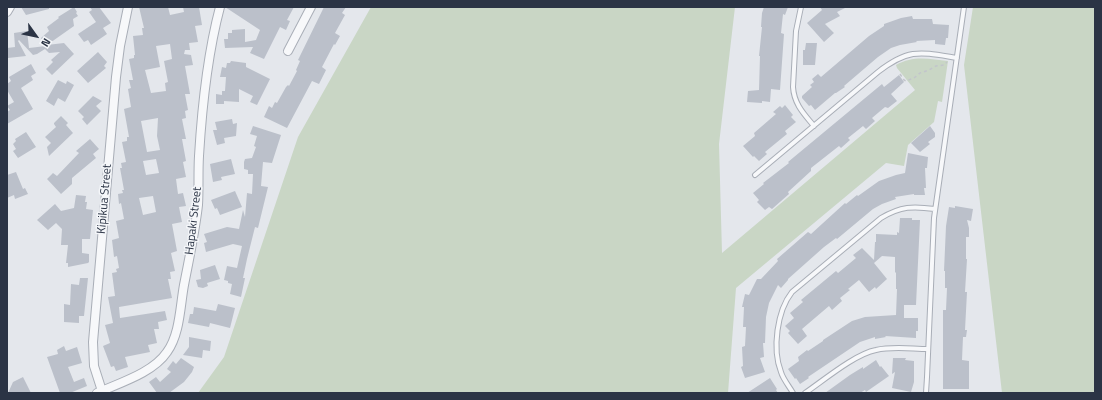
<!DOCTYPE html>
<style>
body{margin:0}
#map{position:relative;width:1102px;height:400px;overflow:hidden;background:#e4e7ec;font-family:"Titillium Web",sans-serif}
canvas{display:block}
.frame{position:absolute;inset:0;border:8px solid #2b3445;pointer-events:none}
.north{position:absolute;left:16px;top:16px;width:40px;height:40px;-webkit-text-stroke:3px #f4f6f9;paint-order:stroke;rotate:123deg;font-size:11px;font-weight:700;line-height:16px;text-align:center;color:#2b3445}
.north::after{content:'';display:block;margin:auto;width:14px;height:18px;background:#2b3445;clip-path:polygon(50% 0,100% 100%,50% 72%,0 100%)}
</style>
<div id="map">
<canvas width="1102" height="400"></canvas>
<div class="frame"></div>
<div class="north">N</div>
</div>
<script>
const ctx = document.querySelector('canvas').getContext('2d');
ctx.lineJoin = 'round';
function paint(path, color) {
  ctx.fillStyle = color;
  ctx.fill(path, 'evenodd');
}
function stroke(path, color, width, dash) {
  ctx.strokeStyle = color;
  ctx.lineWidth = width;
  ctx.lineCap = dash ? 'butt' : 'round';
  ctx.setLineDash(dash || []);
  ctx.stroke(path);
}
function label(font, color, halo, rows, align = 'center') {
  ctx.font = font + ' "Titillium Web",sans-serif';
  ctx.lineWidth = 3;
  ctx.setLineDash([]);
  ctx.textBaseline = 'middle';
  ctx.strokeStyle = halo;
  ctx.fillStyle = color;
  for (const [text, x, y, turn = 0] of rows) {
    ctx.save();
    ctx.translate(x, y);
    ctx.rotate((+turn || 0) * Math.PI / 180);
    ctx.textAlign = isNaN(turn) ? turn : align;
    if (halo) ctx.strokeText(text, 0, 0);
    ctx.fillText(text, 0, 0);
    ctx.restore();
  }
}
paint(new Path2D(`
 M371,7H735L719,144L722,253L915,90L897,68L896,65C913,55 930,59 948,61L942,102L938,101L934,122L908,145L904,166L886,163L736,288L728,393H198L224,357L298,137Z
 M973,7H1095V393H1002L964,65Z`), '#c9d6c5');
paint(new Path2D(`
 M21,7H49V9L26,15Z
 M74,7L77,12L76,13L78,16L73,19L74,26L47,45L64,43L74,54L52,75L46,69L53,62L51,60L60,52L49,53L45,49L37,54L33,55L19,40L18,41L26,56L8,58L7,48L15,47L14,33L27,31L29,48L46,46L41,38L49,31L47,27L59,18L58,17Z
 M90,7H99L111,23L103,28L107,34L91,45L88,40L84,42L78,34L96,22L89,12L92,10Z
 M139,7H168L170,15L184,12L183,7H199L202,25L195,26L198,42L189,43L190,50H185L184,54L191,55L193,65L185,66L190,94H185L188,110L185,111L186,118L182,119L186,139H182L186,161L183,162L186,177L176,179L178,194L183,193L186,206L179,207L182,222L172,224L177,251L171,253L175,271L170,272L171,279H168L172,298L119,307L120,318L165,311L167,320L158,322L159,329H154L157,343L148,345L150,352L125,357L128,367L116,371L114,366L111,367L103,346L110,343L105,325L113,323L108,297L115,296L112,273L117,272L116,269L119,268L117,256L114,257L112,240L119,238L116,221L124,219L121,203L119,204L118,194L123,193L122,190H124L120,168H122L121,163L126,162L122,142L127,141V137H129L124,109L131,107L128,89L131,88L129,80H133L129,59L134,58V55H135L133,36L143,35L142,28H144ZM170,44L172,59L164,61L168,82L165,83L166,91L151,93L145,70L160,67L156,46ZM158,118L157,136L160,150L147,152L141,121ZM156,159L159,173L146,175L143,161ZM153,196L156,212L143,215L139,198Z
 M225,7H294L287,20L290,21L286,30L280,27L264,59L250,53L253,47L225,48L224,39H228V33H232V30L245,29V42L256,40L260,30Z
 M324,7H346L342,13L345,15L335,33L340,36L335,45L334,44L322,67L326,70L319,84L312,81L287,128L264,117L269,106L272,108L275,102L277,103L286,87L288,85L289,86L297,71L296,70L300,61L298,60Z
 M764,7H788L785,15L783,14L781,33L784,34L780,90L771,89L770,102L762,101V103L747,102L748,91L759,90L760,56H759L762,27H761L762,13Z
 M820,7H847L837,12L840,16L825,24L834,33L824,42L807,23L822,10Z
 M912,16L913,19H932L933,24L949,25L948,38H946L945,45L935,44V40L916,41L917,42L900,45L891,48L878,57L844,86L845,87L836,93H835L815,110L811,105L809,106L802,98V96L812,87L810,85L814,82L812,79L818,74L821,77L869,36L884,26V24L901,18Z
 M806,43H817L815,65H803V50H805Z
 M98,52L107,62L104,66L106,68L88,83L77,71Z
 M231,61L246,63V67L270,79L257,105L250,102L253,96L239,89V102L224,101V104H216V94L222,95V91H225L226,77H220L222,67L226,68L227,63H230Z
 M31,64L36,73L31,76L33,80L21,88L33,109L7,124V112L10,110L7,106L14,102L7,90V84L11,81L9,77Z
 M899,75L904,82L891,94L897,101L888,108L885,107L872,118L875,121L866,129L863,126L848,138L850,140L841,148L839,146L811,168V171L788,192L789,194L772,209L769,207L765,210L757,202L759,200L753,193L764,184L763,183L789,163L788,162L882,84L884,87Z
 M58,80L66,84L67,81L74,85L65,102L58,98L54,106L46,101Z
 M93,96L102,101L96,106L101,111L87,125L82,119L84,117L78,111Z
 M785,105L793,115L791,117L796,122L785,131L787,134L765,152L767,154L759,161L754,156L753,157L743,146L755,136L754,133L776,114L773,112L780,106L782,108Z
 M61,116L68,123L66,125L73,133L49,156L47,147L51,143L45,137L56,127L54,124V123Z
 M232,119L233,124L237,123L236,136L224,138L225,143L217,145L213,130H217L215,122Z
 M253,126L281,135L272,163L263,162L261,186L268,187L258,228L255,227L247,259L243,278H245L241,297L230,294L232,284L228,283V281L224,280L227,266L237,268L242,246L233,244L206,252L204,243L207,242L204,234L227,227L239,229L243,210L245,217L247,193L252,194L253,174H248V170L244,169V162L245,159L252,158L256,147L254,146L257,136L250,134Z
 M930,126L935,133V137L928,142L930,144L920,152L911,143Z
 M26,132L36,147L18,158L13,151L16,149L13,144L16,141L15,139Z
 M90,139L99,149L93,154L96,158L72,178V184L61,194L47,179L53,173L57,176L79,153L76,151Z
 M908,153L928,157L927,168H925L926,188H924L925,195H914V194L895,197L896,199L882,204L873,209L837,239L836,238L824,247L788,279V280L781,288L778,285L769,303L766,317L765,343H763L764,357L760,358L765,372L745,378L741,367L743,366L742,347L745,346L746,327H743L744,307H742L745,294L749,295L757,279H761L778,261L777,259L808,232L811,234L845,203L846,204L857,195L858,196L879,181L896,175L905,173Z
 M231,159L235,174L221,177L222,180L213,182L210,164Z
 M16,172L23,189L25,188L28,194L15,199L14,195L7,198V175Z
 M235,191L242,207L220,215L217,208L215,209L211,200Z
 M76,195L86,196L85,202H87L86,209L93,210L90,239H82V253L89,254V262L88,263L68,267V263H66L68,245H61L62,229L56,223L48,230L37,220L55,204L61,211L74,208Z
 M955,206L973,209L971,221L967,220L969,228V237H966V259H967L965,292H967L965,330H967L966,337H963L962,360L969,361V389H943V310H946L947,288H945V271H944L946,226L949,207L955,208Z
 M900,218H912V220H920L916,305H904V318H918V331H916V338L885,336L886,337L875,339V337L860,342L808,377L809,378L800,384L796,378L795,379L788,369L799,361L798,357L807,350L808,351L823,341V340L852,321L865,317L896,315L897,289H896V272L895,273V257L882,256L874,263L887,279L876,289L875,287L869,292L859,280L848,289L850,290L840,298L842,301L832,310L829,306L802,329L807,336L798,344L788,333L790,331L785,326L794,318L790,313L803,302L801,300L836,271L838,273L856,258L853,255L862,248L874,260L875,242H876V234L897,235V232L899,233Z
 M215,265L220,279L207,283L208,286L203,288L198,287L196,280L201,279L200,270Z
 M80,278H88L84,316H79V323L64,322V304L70,305L71,284L79,285Z
 M218,304L235,308L230,328L210,323L209,327L188,323L190,314H193L194,307L216,311Z
 M189,337L211,341L210,351L203,350L202,358L183,355L189,347Z
 M64,346L66,351L77,347L82,363L68,367L74,382L84,378L87,386L70,393H60L47,357L58,354L57,350Z
 M181,358L194,367L192,372L184,382L169,393H157L149,382L156,377L160,382L171,372L167,369L173,361L176,364Z
 M893,358H906L905,360L914,361V382L911,392L892,388L895,372L892,374Z
 M876,360L880,367L881,366L889,376L866,392L865,390L860,393H825L850,375L863,367V369Z
 M23,377L31,393H8L13,382Z
 M770,378L777,389L776,390L778,393H747Z`), '#bbc0ca');
const service = new Path2D(`
 M801,7L796,31L793,87C794,104 804,114 814,126
 M755,175L878,72C909,48 920,52 957,58
 M793,393C789,386 783,379 781,372C772,349 777,311 792,292L881,218C901,206 913,206 935,209
 M805,393C824,380 855,354 876,350C893,346 912,349 928,349
 M926,393L927,377L934,218L964,7`);
const minor = new Path2D(`
 M7,12L10,7
 M288,51L311,7
 M102,391L94,366L93,342L116,77L120,46L128,7
 M97,393C119,383 153,373 167,352C180,334 180,307 184,285C189,259 195,232 198,205C199,189 198,173 199,156C202,106 207,56 220,7`);
stroke(service, '#a9aeb7', 6);
stroke(minor, '#a9aeb7', 10);
stroke(new Path2D(`
 M900,74L904,80L906,81L914,78L920,73L929,70L936,66L944,65L947,62`), '#c2c5cb', 1.5, [3, 3]);
stroke(service, '#f7f8fa', 4);
stroke(minor, '#f7f8fa', 8);
label('12px', '#2b3445', '#f4f6f9', [
 ["Kipikua Street",105,199,-85],
 ["Hapaki Street",194,221,-83]
]);
</script>
